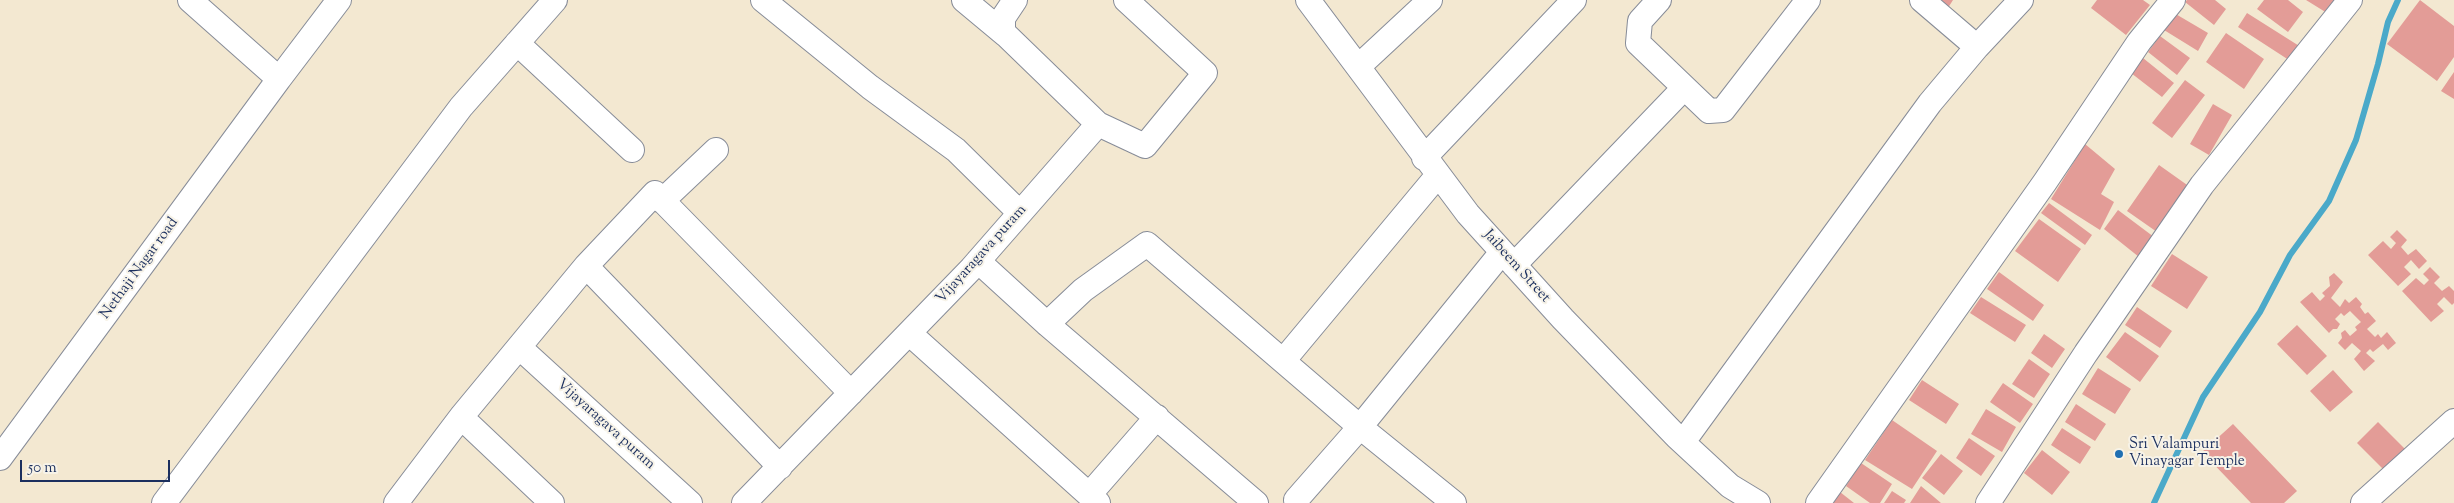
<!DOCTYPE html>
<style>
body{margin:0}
#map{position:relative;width:2454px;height:503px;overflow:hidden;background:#f3e8d1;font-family:"Sorts Mill Goudy",serif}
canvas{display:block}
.scale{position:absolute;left:20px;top:460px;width:150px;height:22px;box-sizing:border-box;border:2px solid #1b2f5e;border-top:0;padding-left:6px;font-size:15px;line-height:18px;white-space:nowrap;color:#1b2f5e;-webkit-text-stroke:4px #f7f3e8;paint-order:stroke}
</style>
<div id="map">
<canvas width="2454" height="503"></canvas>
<div class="scale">50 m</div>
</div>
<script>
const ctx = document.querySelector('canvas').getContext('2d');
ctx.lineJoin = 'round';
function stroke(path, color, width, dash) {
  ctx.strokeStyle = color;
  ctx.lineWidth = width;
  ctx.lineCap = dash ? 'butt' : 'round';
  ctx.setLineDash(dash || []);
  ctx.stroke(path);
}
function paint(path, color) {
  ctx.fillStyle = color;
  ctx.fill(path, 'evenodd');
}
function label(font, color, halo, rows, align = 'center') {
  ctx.font = font + ' "Sorts Mill Goudy",serif';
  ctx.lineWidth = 4;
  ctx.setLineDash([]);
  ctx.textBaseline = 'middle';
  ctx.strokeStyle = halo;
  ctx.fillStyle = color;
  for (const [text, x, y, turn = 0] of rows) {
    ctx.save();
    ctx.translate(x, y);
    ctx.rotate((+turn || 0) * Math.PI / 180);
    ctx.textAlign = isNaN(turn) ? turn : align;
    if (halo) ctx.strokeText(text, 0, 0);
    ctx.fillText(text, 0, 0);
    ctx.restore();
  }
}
stroke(new Path2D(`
 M2154,503L2203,397L2260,312L2290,255L2329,201L2356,140L2378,64L2388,22L2398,0`), '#4aa9c9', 6);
paint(new Path2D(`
 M1931,0H1953L1946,11Z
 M2097,0H2143L2150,5L2126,35L2091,8Z
 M2187,0H2215L2226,9L2214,25L2185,2Z
 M2264,0H2288L2303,12L2288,32L2257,9Z
 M2306,0H2335L2327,13Z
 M2420,0L2454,26V57L2437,81L2387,44Z
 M2174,13L2208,33L2198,51L2164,30Z
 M2247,13L2304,49L2295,64L2238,27Z
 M2226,33L2264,59L2244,89L2206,62Z
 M2160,36L2190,58L2177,75L2148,52Z
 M2143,58L2174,83L2162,97L2131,73Z
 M2454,72V99L2441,91Z
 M2185,80L2205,95L2172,138L2152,123Z
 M2213,104L2232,115L2209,155L2190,144Z
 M2085,144L2115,169L2101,194L2114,202L2100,230L2051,199Z
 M2159,165L2190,187L2157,232L2127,211Z
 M2049,203L2092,235L2085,245L2041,213Z
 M2118,210L2154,237L2139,257L2104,229Z
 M2039,219L2081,249L2058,282L2015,251Z
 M2397,230L2407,240L2401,247L2408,255L2416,249L2427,261L2419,269L2411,260L2404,267L2411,274L2398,286L2368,255L2383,241L2391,249L2396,243L2390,237Z
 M2172,254L2208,277L2187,309L2151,286Z
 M2430,267L2440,277L2434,283L2442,291L2449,286L2454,291V303L2452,305L2444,297L2437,304L2444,311L2431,322L2402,291L2416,278L2424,285L2429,280L2423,274Z
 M1999,272L2044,305L2033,321L1987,289Z
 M2334,273L2343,282L2331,298L2340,307L2345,299L2349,303L2356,297L2362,304L2360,307L2365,314L2368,312L2376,321L2367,329L2375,337L2378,334L2381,338L2387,332L2396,343L2388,350L2383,344L2373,352L2370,349L2366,353L2375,361L2364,371L2354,359L2361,351L2352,343L2345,350L2338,343L2342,338L2341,333L2345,330L2350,336L2357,330L2355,327L2361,322L2350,311L2344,316L2341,313L2335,319L2340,324L2337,329H2333L2329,333L2300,302L2312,292L2320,301L2325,296L2322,293L2330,286L2329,277Z
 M1981,297L2026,325L2015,342L1970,313Z
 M2137,307L2172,331L2160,348L2125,325Z
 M2297,325L2327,356L2307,375L2277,344Z
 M2125,332L2159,356L2140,382L2106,357Z
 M2044,334L2065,349L2052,368L2031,353Z
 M2029,359L2050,374L2034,398L2012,384Z
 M2098,368L2131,389L2115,414L2082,394Z
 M2333,370L2353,392L2330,412L2310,391Z
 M1922,380L1959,404L1946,424L1909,400Z
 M2003,383L2033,404L2020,423L1990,402Z
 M2076,404L2106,424L2095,441L2065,422Z
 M1986,409L2016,427L2002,452L1971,434Z
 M1892,420L1937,451L1912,489L1865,460Z
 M2378,422L2406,450L2385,471L2357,443Z
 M2233,424L2297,491L2284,503H2251L2202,452Z
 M2062,428L2091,447L2080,464L2051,445Z
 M1969,438L1995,456L1981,476L1956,458Z
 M2042,450L2070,472L2052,495L2024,473Z
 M1941,454L1963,471L1944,495L1922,478Z
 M1861,463L1892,484L1880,503H1870L1846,486Z
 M1921,486L1941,503H1910Z
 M1892,491L1906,500L1904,503H1884Z
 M1840,492L1854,503H1832Z`), '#e39c97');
const minor = new Path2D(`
 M190,0L279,79L339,0
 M763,0L870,87L956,150L1020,213
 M964,0L1006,35
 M1308,0L1468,214L1563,319L1677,437L1730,486L1758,503
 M1659,0L1640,21L1638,43L1709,111L1723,110L1808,0
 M1922,0L1977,47
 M517,43L632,150
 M1359,66L1430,0
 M1098,124L1145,146L1205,73L1126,0
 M1424,158L1574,0
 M662,201L716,150
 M978,261L1047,324L1256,503
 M1514,265L1684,88
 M1047,324L1083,290L1147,244L1283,361
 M909,333L1098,503
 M519,347L690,503
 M1683,442L1930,103L1977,47L2021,0
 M0,458L279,79
 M780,467L586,266L655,193L851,393
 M1089,495L1157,417
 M1296,500L1360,427L1283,361L1438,175
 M164,503L461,107L555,0
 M396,503L461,417
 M552,503L461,417L586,266
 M744,503L972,268L1098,124L1003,32V18L1015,0
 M1454,503L1360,427L1502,252
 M1818,503L2045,182L2139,42L2173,0
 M1988,503L2086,353L2202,185L2350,0
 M2363,503L2454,421`);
stroke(minor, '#878c98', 26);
stroke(minor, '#fff', 24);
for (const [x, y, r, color] of [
 [2119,454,5,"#1f6fb2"]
]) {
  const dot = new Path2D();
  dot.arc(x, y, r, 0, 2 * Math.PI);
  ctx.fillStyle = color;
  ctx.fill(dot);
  stroke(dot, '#f7f3e8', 2);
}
label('15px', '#1b2f5e', '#f7f3e8', [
 ["Vijayaragava puram",982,255,-48],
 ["Jaibeem Street",1516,267,48],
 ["Nethaji Nagar road",140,269,-54],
 ["Vijayaragava puram",605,425,42]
]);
label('15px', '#1b2f5e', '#f7f3e8', [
 ["Sri Valampuri",2129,445],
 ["Vinayagar Temple",2129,462]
], 'left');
</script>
